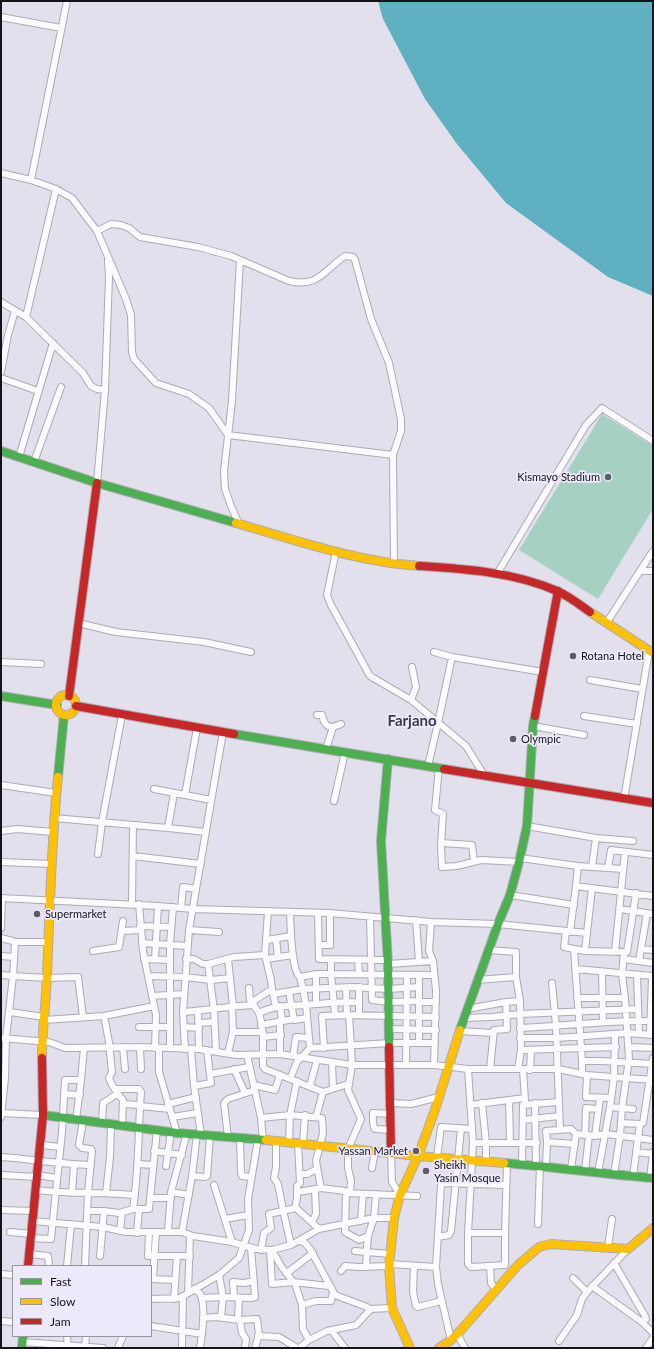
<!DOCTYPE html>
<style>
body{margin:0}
#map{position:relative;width:654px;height:1349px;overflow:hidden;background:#e3e0ed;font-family:Lato,sans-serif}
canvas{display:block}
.frame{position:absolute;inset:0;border:2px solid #15131a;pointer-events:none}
.legend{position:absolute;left:12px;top:1265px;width:140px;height:72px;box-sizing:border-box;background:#ede9fb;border:1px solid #9793a1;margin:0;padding:5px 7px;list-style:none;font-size:12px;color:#15131a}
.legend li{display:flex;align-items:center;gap:8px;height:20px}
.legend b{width:20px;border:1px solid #9793a1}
</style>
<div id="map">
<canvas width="654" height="1349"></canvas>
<div class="frame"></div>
<ul class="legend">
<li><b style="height:5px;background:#4caf50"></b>Fast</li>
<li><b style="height:5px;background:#ffc107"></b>Slow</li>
<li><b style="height:5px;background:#c62828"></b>Jam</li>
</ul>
</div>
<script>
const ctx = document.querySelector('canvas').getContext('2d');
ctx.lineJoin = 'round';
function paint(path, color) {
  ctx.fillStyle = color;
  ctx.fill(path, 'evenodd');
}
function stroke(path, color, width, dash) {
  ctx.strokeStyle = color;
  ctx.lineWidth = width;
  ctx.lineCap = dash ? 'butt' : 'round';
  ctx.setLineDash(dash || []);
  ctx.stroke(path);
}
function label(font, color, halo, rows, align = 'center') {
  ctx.font = font + ' Lato,sans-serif';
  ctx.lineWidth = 3.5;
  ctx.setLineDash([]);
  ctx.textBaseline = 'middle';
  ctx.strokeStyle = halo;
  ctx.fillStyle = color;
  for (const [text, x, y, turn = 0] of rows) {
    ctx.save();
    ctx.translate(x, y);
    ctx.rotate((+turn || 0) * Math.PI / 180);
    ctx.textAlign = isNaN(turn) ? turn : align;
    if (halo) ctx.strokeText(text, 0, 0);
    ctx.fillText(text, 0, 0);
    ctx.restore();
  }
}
paint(new Path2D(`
 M602,414L653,446V509L598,599L519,550Z`), '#a6d1c2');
paint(new Path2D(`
 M378,1H653V296L608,277L506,203L457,144L425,99L383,19Z`), '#5fb0c1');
const street = new Path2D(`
 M1,17L61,28
 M1,173L31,180L56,189L72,198L97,231L126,299L131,315L132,352L134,359L156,383L189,394L209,408L228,435L393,455
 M31,180L67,1
 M97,231L111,224L121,225L129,228L140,237L198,247L231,256L289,281C318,288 324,270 345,256L353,257L355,260L371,319L389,363L401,419V431L393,455L394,564
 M1,302L26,317L83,373L91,386L97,389L105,390
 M26,317L56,189
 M1,372L8,335L15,311
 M1,378L38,391
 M19,457L53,343
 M34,462L61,387
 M97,483L105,390L109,277L108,261
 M239,524L231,506L225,489L224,471L232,401L240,260
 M336,551L327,595L331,605L370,676L411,700L466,746L484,775
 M640,571H653
 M497,574L586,425L602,408L653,441
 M607,622L653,551
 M78,623L116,632L204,642L251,652
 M434,652L452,657L543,672
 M1,662L41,664
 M590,680L642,689
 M411,700L416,687L412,667
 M317,715H322C325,728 330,729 341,724
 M584,716L637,724
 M533,726L584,735
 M326,749L333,727
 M428,766L438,723L452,657
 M439,767L435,810L443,814L441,846L442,867L457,866L481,860L519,862
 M1,785L56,793
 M154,789L211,800
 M185,795L197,728
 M624,799L649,651
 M334,801L345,752
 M54,818L168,828L206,832
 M527,826L596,838
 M168,828L174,793
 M1,831L17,829L53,832
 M441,843L472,845L474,861
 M98,854L102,822L122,715
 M133,856L201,864
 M520,858L578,866L623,869
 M1,862L51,864
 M592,867L596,838L633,841
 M608,868L611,850L653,855
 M576,886L578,866
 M510,895L574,905
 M1,898L158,906L193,909L330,913L431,922L498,924L587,933
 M132,904L133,825
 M139,904L143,951L156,1015L155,1048
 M181,908L183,887L196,889
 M620,909L653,914
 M268,911L265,955L271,980L272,989L276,1007
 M318,914L319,959L388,960
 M370,917L372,1000L389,1002L419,1001
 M416,920L419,962
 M431,922L429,951L433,961L436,991L434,1065
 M140,926L171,927
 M1,928L2,898
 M189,930L219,932
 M122,931L141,930
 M566,932L564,947L585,951L592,888
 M570,932L576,886L653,896
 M291,936C292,946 293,971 300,977L316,974H331L434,975
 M1,938L13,941L15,943L13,976L1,975
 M276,939L278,957
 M267,940L291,936L290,912
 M15,942H49
 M142,943L187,946
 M319,945H330V913
 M574,949L582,1061V1074
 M641,949L653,950
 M488,950L516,952V977L520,1001L521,1050L518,1069
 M93,951L119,947L123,921
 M585,951L627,952L636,893
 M615,952L625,852
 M1,956L14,957
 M144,959L170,960
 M155,959L158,906
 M186,959H194L203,964H208L234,957L265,955
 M228,959L233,1006
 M266,959L293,955
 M331,959V974L335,1015
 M623,959L653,963
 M358,960L359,974
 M639,961L647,913
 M208,964L214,1010L216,1051
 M388,964L433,961
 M576,969L653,976
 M602,972L603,1022
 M316,974V1004
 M419,975V1043
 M637,975L639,1034
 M148,976L185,977L211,980L230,978
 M477,980L516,977
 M552,983L556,1026L560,1129
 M249,988L250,1000L259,1013L261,1021L263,1037V1066L265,1069L323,1092L348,1084
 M346,988L347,1015
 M289,992L294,1020L307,1018
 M273,994L303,989L300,977
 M152,996L184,994
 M577,998H625
 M252,1002L272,989
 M419,1002H436
 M280,1006L282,1020
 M467,1009L506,1002L520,1001
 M198,1011L199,1049
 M10,1012L44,1017
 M183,1012C207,1010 230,1006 254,1005
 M259,1013C274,1005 289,1006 305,1005C323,1003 341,1002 359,1002
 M359,1015V987
 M104,1016L109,1042L112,1072L109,1078C111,1084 118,1095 123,1100L122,1126
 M464,1018L492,1017L520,1014L638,1009
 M44,1020L104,1016L154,1006
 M199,1023L214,1022
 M261,1025L294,1019
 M139,1027H170
 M184,1027L199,1028
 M520,1028C564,1026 607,1020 651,1021
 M390,1029L436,1030
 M460,1031L493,1033
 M233,1032H263
 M615,1034L614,1077L610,1107L633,1109
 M650,1034L652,976
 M263,1037L281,1035
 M1,1038L49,1042L65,1048L140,1047L199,1049L236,1055L280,1054L352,1065H434L468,1069H558L587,1075L653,1080
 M520,1038H557L627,1033L653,1035
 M123,1047L125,1069
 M140,1047L141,1069
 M629,1047L653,1048
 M159,1048V1072L177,1133
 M170,1048V944L173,907
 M310,1048L306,1005L303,989L353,987L388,989L419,987
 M324,1048L322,1016L349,1015
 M185,1049L183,1012L189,930L223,732
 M191,1049L194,1086L201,1135
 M521,1050L616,1047
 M228,1053L233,1032L232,1006
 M280,1054V1021
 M247,1055L261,1118L263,1140
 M293,1056L296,1037L308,1038
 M582,1061H601L653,1064
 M332,1062L333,1088
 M406,1064L407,975
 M234,1069L245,1093
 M468,1069L473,1143L468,1233V1264L471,1267L505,1265V1233H468
 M490,1069L494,1030L507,1029L506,1002
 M523,1070L525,1100
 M530,1070L531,1050
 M210,1074L249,1067
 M587,1075L586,1097L611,1098
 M290,1079L297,1062L310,1048L390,1043H435
 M254,1085L275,1090L280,1075
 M194,1086L211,1083L207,1050
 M310,1086L317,1060
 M116,1089H139L141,1092C138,1131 139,1170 133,1209
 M65,1094L80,1095
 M509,1100L510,1143
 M391,1103L411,1104L439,1097
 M482,1103L486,1143V1161
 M535,1103L536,1165
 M123,1104L140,1105
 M168,1104L196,1097
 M470,1105L525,1098
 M140,1106L170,1109
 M1,1113L43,1115
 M391,1114L373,1113C373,1118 372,1125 375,1129L391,1130
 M1,1117L5,1078L6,1038L13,976L47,978L78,977L83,1017
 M172,1117L198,1113
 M316,1117L323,1092
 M261,1118L290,1115L322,1118L323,1133L316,1161L321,1188
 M76,1120L81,1080
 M523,1120L559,1116
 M83,1121L79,1145L82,1148L91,1149L92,1151L88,1192L85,1266
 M621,1123L640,1124L643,1123L653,1058
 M102,1124L103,1103L117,1094
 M197,1134L192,1176L182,1232L193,1236L232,1242L256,1249L272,1250L291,1245L319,1229L374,1218H394
 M576,1134L595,1136L606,1134L653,1140
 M585,1135L586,1108L598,1109
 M595,1136L600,1098
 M228,1137L224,1103L228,1099L255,1090
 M240,1138L241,1173L242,1176L251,1177
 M276,1141V1167L274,1178L278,1184L283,1210L291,1245
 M547,1142L575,1144
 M289,1143L290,1115L297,1081
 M303,1143L305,1115
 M473,1143H537
 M41,1145L60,1147
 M154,1151L182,1155
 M636,1152L653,1154
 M391,1153L392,1182L400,1195
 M1,1157C31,1159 61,1164 91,1165
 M437,1157L441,1127L472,1129
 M138,1164L153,1165
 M522,1164L523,1105L558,1102
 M166,1166L171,1132
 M546,1166L547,1142L546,1131L571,1129L576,1134L571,1169
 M372,1168L375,1151
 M585,1171L589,1135
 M598,1173L610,1107
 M300,1174H307L317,1169
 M1,1175L37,1177
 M37,1175L57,1178
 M614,1175L620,1136L622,1108L629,1059L625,998L622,974L624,953
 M192,1176L205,1177L207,1176L210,1136
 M633,1176L640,1124
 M650,1178L653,1152
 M214,1185L232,1242
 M36,1190C68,1194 102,1192 135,1195
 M171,1192L189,1195
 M298,1192L321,1188L345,1191L347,1193
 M72,1193L74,1165
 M106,1193L110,1157L111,1125
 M350,1193L351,1181L348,1168V1149L361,1119L348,1090L352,1065L349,1015L436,1017
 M150,1198H171
 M295,1208L297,1198V1186L300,1183L298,1143
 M1,1210L33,1211
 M88,1211H104L119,1213L133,1209H149L157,1130
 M225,1219L248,1215
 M32,1221L103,1227L126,1232H182
 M361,1221L363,1194
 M312,1222L316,1214L315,1189
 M538,1224L540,1165
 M120,1231L122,1213
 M168,1231L171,1192L187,1133
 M10,1232L31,1234
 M149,1232L148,1256H190
 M137,1233L139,1209
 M505,1233L507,1163
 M368,1236L359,1240L345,1232L346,1193L417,1196
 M438,1237L449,1235L451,1231L461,1129
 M30,1238L51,1239L62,1132L65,1080H81L84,1048
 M300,1241L305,1243L310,1249L335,1295L367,1307L369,1309L392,1308
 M608,1247L612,1219
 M261,1250L264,1233L271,1228L269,1214L296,1208L319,1229
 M270,1250L272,1284L293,1282L329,1286
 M272,1250L281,1266L295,1284L302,1305L303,1329L309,1340
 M355,1251L390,1254
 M29,1254L48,1256L49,1266
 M100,1256L104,1211
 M614,1263L645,1316L646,1319L642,1322
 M389,1264L436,1267
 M67,1266L71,1224
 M414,1266L413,1292L416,1306L418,1307L441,1301
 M490,1266L491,1283L496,1290
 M366,1267L367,1247L368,1236L374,1218L376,1194
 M341,1271L345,1266L359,1267L389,1266
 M287,1273L313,1253
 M1,1274L13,1275
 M219,1275L223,1297L221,1317
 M573,1278L587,1292
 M151,1279L175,1280
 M153,1279L156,1232
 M592,1286L642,1322L653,1333
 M194,1289C197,1291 200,1292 201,1296C206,1308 202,1335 200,1348
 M188,1293L190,1235
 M234,1297L233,1282L244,1283L254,1281
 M202,1298L223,1297L251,1298L255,1297L251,1248
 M151,1299L180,1298L219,1275L239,1258L249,1230L248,1199L258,1139
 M174,1299L177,1256
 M302,1305L316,1301H331L333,1292
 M203,1318L216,1317L240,1320L257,1319L259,1335L255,1348
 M238,1320L239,1298
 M240,1320L242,1333L246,1339L245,1348
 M1,1321L13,1322
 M151,1326L202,1334
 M331,1330L345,1348
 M457,1334L465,1348
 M67,1336L68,1348
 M258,1336L279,1337L297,1348
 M451,1340L438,1284L436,1267L441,1185L444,1183L505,1185
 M559,1341L577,1315L582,1299L587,1292L628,1249
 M23,1342L103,1348
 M85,1347L86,1336
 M118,1348L123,1336
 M182,1348L183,1296
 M299,1348L309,1340L327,1331L356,1325L369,1311V1309
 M646,1348L653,1338`);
const fast = new Path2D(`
 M1,451L97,483L236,523
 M1,696L57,705
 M234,734L444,769
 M388,759L381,841L388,964L389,1047
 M58,777L64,715
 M460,1030L498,924L510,895L519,862L527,826L533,726L535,716
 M43,1115L177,1133L266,1140
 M504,1163C554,1167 603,1174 653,1178
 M22,1348L23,1336`);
const slow = new Path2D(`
 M236,523C295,540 358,562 419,566
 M590,612L653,653
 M56 705a10 10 0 1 1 20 0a10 10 0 1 1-20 0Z
 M42,1058C42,1030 46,1003 47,975C50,909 51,843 58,777
 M266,1140L418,1156L504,1163
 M410,1348L392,1308L389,1266L394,1218L400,1195L418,1156L435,1110L460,1030
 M439,1348L451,1340L461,1330L518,1265L539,1247L551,1244L628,1249L653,1228`);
const jam = new Path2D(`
 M419,566C465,569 514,572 557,591C569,596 580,605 590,612
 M69,696L97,483
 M76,706L234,734
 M535,716L558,591
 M444,769L653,803
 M389,1047L391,1153
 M28,1266L43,1115L42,1058`);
stroke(street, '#adaab4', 8);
stroke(fast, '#adaab4', 10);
stroke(slow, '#adaab4', 10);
stroke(jam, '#adaab4', 10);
stroke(street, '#fbfafc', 6);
stroke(fast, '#4caf50', 8);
stroke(slow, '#ffc107', 8);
stroke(jam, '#c62828', 8);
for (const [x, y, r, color] of [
 [608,477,4,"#5d5b64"],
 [573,656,4,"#5d5b64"],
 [513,739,4,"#5d5b64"],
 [37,914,4,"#5d5b64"],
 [416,1151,4,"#5d5b64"],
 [426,1171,4,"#5d5b64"]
]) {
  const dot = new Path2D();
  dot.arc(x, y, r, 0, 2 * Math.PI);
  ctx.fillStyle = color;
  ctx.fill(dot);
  stroke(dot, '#ede9fb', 1.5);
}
label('11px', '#15131a', '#ede9fb', [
 ["Kismayo Stadium",600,477,"right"],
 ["Rotana Hotel",581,656],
 ["Olympic",521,739],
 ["Supermarket",45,914],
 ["Yassan Market",408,1151,"right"],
 ["Sheikh",434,1165],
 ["Yasin Mosque",434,1178]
], 'left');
label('bold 15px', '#3e3a4c', '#ede9fb', [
 ["Farjano",412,721]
]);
</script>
